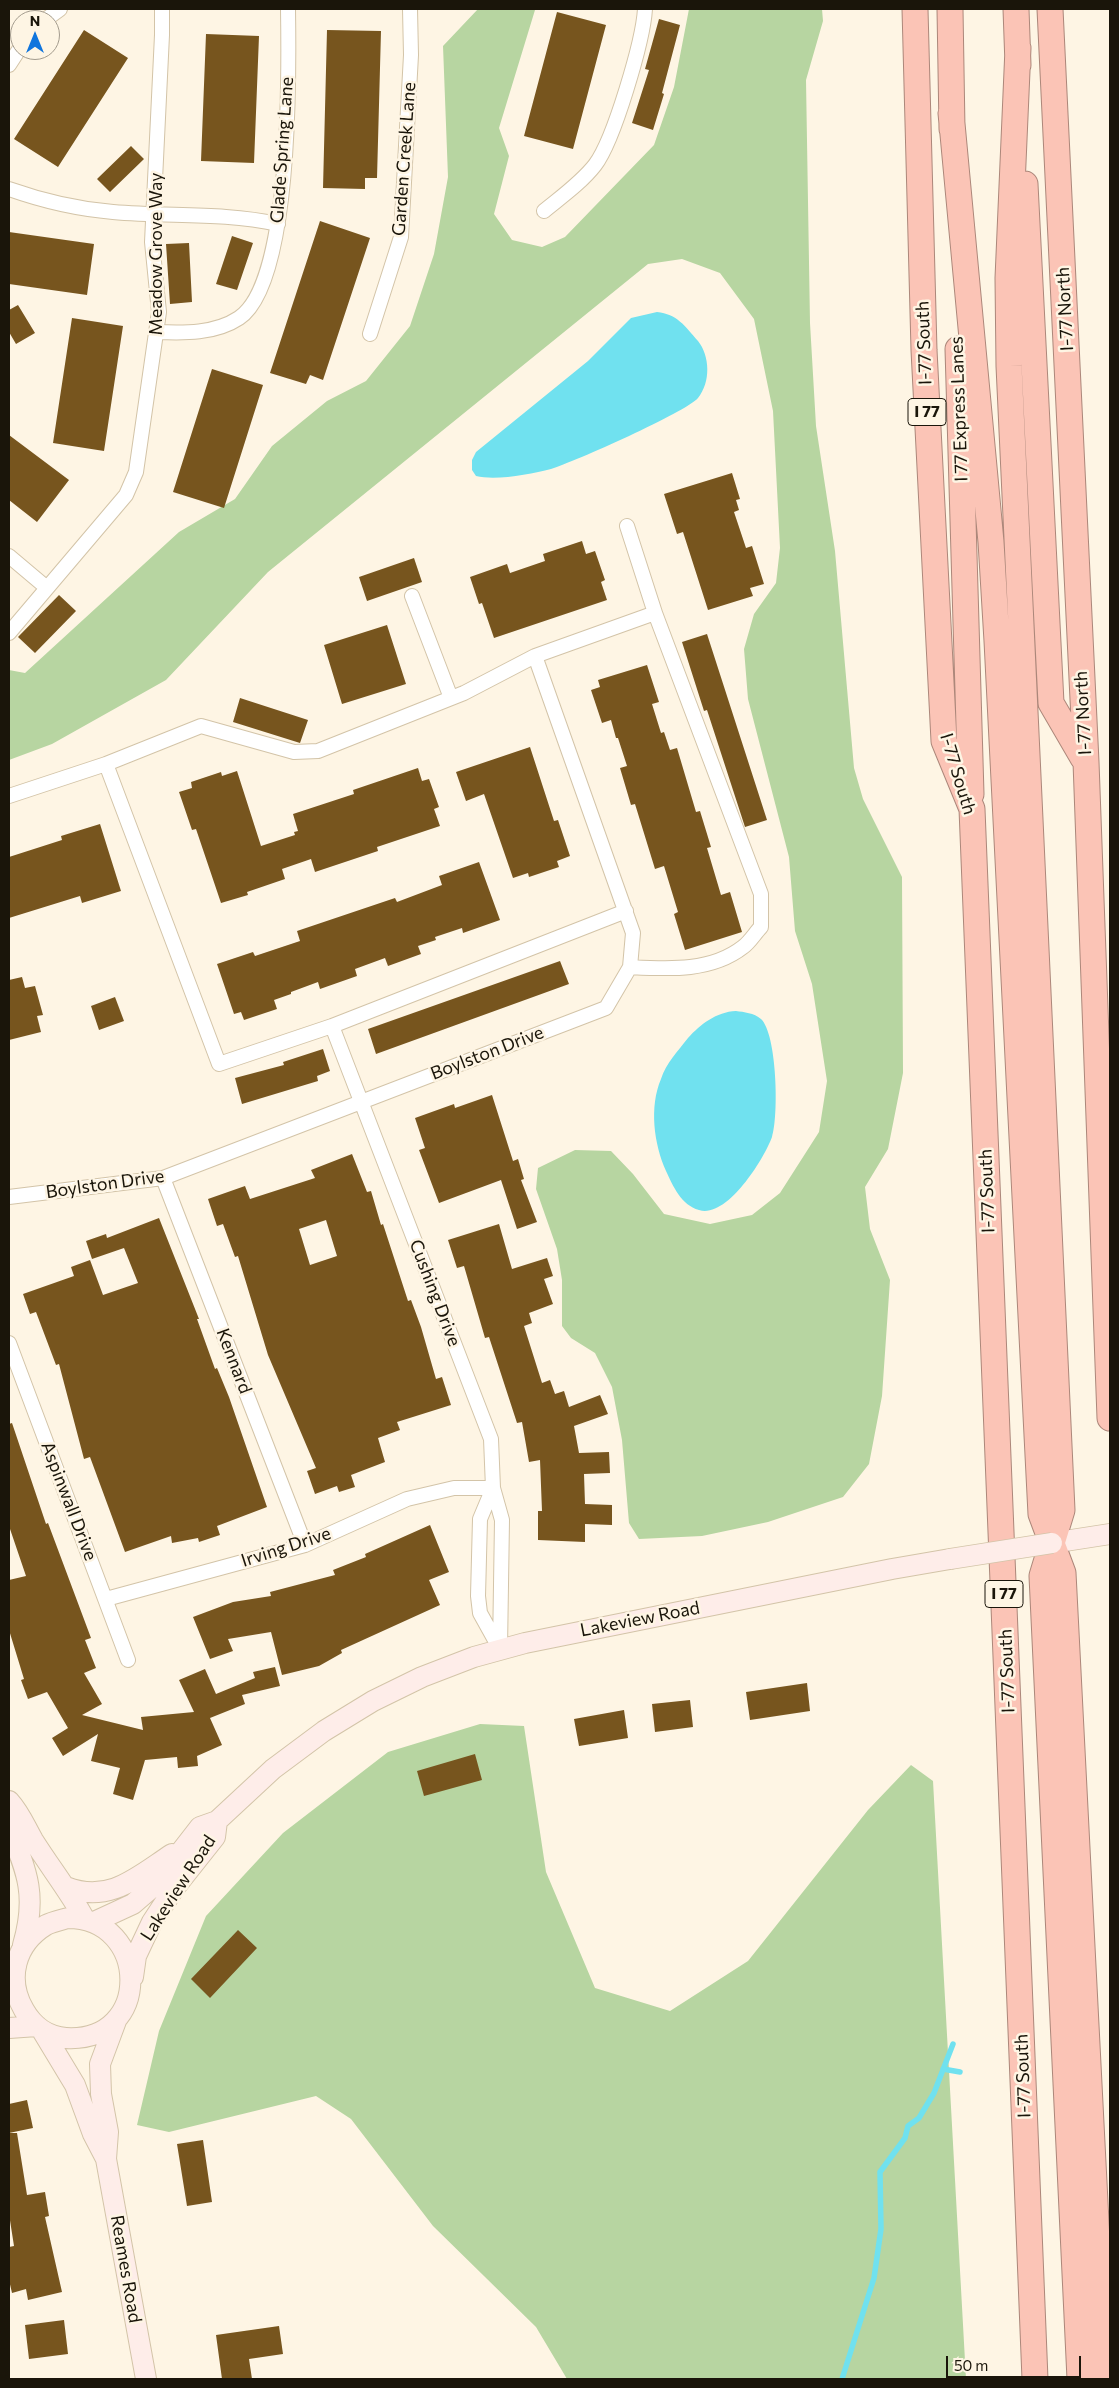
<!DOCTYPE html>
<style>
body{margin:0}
#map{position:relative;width:1119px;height:2388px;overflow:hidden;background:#fef5e4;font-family:Commissioner,sans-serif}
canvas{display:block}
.frame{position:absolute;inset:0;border:10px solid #1a150a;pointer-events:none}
.north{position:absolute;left:10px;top:10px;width:50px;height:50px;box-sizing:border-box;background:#fef5e4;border:1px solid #a39b8d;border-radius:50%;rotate:0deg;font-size:14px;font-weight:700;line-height:20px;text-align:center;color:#1a150a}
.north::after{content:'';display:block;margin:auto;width:18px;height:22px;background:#1075dd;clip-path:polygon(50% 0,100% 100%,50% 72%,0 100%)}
.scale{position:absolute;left:946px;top:2356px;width:135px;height:22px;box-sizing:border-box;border:2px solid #1a150a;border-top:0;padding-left:6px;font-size:15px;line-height:18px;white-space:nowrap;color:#1a150a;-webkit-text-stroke:4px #fef5e4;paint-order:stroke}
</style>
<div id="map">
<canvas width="1119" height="2388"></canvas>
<div class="frame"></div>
<div class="north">N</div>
<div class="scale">50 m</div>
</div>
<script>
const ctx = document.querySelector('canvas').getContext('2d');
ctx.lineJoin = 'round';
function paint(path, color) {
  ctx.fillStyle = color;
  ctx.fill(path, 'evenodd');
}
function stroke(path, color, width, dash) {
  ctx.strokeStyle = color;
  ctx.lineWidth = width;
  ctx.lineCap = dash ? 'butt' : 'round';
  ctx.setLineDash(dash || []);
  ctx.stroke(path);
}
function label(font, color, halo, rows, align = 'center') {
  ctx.font = font + ' Commissioner,sans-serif';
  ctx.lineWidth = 5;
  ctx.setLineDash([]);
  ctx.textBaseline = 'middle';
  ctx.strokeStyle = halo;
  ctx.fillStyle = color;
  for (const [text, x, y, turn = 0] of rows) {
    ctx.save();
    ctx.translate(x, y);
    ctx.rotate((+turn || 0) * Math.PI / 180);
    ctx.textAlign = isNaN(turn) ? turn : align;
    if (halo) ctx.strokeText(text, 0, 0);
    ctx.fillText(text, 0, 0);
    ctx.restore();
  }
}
paint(new Path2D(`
 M478,9L535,10L499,128L509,156L494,214L512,240L542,247L565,237L654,145L674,87L689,9H822L823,21L806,80L810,323L816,426L835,551L854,768L863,799L902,877L903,1073L888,1149L865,1187L870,1229L890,1280L882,1396L869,1464L843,1497L768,1522L702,1536L639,1539L629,1523L622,1440L612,1387L595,1353L571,1338L562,1326V1280L557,1249L536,1189L538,1168L575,1150L611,1151L633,1174L664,1214L710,1224L752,1215L780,1193L819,1132L827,1081L812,984L795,931L789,857L748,699L744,649L754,614L776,583L780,548L773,411L754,319L720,273L682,259L648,264L268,572L166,680L52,744L9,760V670L25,673L179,532L235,499L272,446L327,401L366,381L410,326L434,254L448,177L443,46Z
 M480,1724L524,1726L546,1872L595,1988L670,2011L748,1961L868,1810L911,1765L933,1781L966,2379H567L536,2327L433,2226L351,2119L316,2096L169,2132L137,2125L159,2031L206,1916L283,1833L388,1752Z`), '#b7d5a1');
paint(new Path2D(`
 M657,312C677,314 685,326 698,341C710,356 711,382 698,398C686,412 574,462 551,469C531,474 496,481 476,476L472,470V460L476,452L588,361L631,318Z
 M736,1011C744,1012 754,1013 761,1019C777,1034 779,1116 772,1137C764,1159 727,1219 699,1210C681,1205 673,1186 666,1171C654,1144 649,1107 661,1079C666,1063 678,1051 688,1038C701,1024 716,1012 736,1011Z`), '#70e1ef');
stroke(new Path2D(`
 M943,2069L960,2072
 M842,2379L874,2278L881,2229L880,2172L905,2138L908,2126L919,2118L934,2093L953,2044`), '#70e1ef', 5.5);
paint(new Path2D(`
 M557,12L606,25L573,149L524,136Z
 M659,19L680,25L662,93L664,94L653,130L632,123L649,70L645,69Z
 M84,30L128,58L58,167L14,139Z
 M327,30L381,31L377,178H365V189L323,188Z
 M206,34L259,36L254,163L201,161Z
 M131,146L144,159L110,192L97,179Z
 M320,221L370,238L323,380L310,375L306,384L270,373Z
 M9,232L94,244L87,295L9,284Z
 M232,236L253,243L237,290L216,284Z
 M189,243L192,302L170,304L166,244Z
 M18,305L35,333L16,344L9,332V310Z
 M72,318L123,326L104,451L53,443Z
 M212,369L263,385L224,508L173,492Z
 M9,435L69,480L37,522L9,500Z
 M732,473L740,499L736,500L739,510L734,512L746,548L752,546L764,584L750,588L753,596L708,610L683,532L677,534L664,494Z
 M582,541L586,554L595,551L605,580L601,582L607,600L494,638L482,603L479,604L470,577L507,564L510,573L545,561L543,554Z
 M414,558L422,582L367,601L359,577Z
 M59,595L76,611L35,653L18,637Z
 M387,625L406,684L342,704L324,645Z
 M707,634L767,820L745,827L707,710L704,711L682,642Z
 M647,665L659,702L652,704L661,733L664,732L670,750L677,748L696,812L700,811L711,847L707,848L721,895L730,892L742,932L685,950L674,914L678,912L664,866L655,869L635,804L631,805L620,768L627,766L618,738H616L611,720L602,723L591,690L600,687L598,680Z
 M240,698L308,720L300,743L233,722Z
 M530,747L554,821L558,820L570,856L557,861L559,867L529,877L528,873L513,878L484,794L466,801L456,772Z
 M418,768L422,781L429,779L439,807L434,809L440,826L377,847L378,851L315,872L311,859L282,869L285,879L247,892L248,895L221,903L196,829L192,830L179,792L192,788L191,782L221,772L222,776L237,771L261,846L295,835L294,832L298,831L293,814L354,794L353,790Z
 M100,824L121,891L82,903L80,896L9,918V857L62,840L61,836Z
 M479,862L500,920L463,933L462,928L435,937L436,940L418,946L421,954L388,966L385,958L355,969L357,976L320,989L318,982L291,992V994L274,1000L277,1009L244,1020L241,1012L234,1014L217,964L253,952L255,956L300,941L297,931L395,898L397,902L442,885L439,876Z
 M560,961L569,984L376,1054L368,1029Z
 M22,977L25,988L35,986L43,1015L37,1016L41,1032L9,1040V980Z
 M115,997L124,1021L99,1030L91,1006Z
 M323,1049L330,1071L317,1076L318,1081L242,1104L235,1078L284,1065L283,1062Z
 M492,1095L513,1161L518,1159L524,1179L521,1180L537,1222L517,1229L501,1180L439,1203L419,1150L425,1148L415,1118L454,1104L455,1108Z
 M352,1154L367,1192L371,1191L381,1225L383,1224L408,1301L411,1300L421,1327L436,1379L442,1377L451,1405L397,1422L400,1430L378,1438L385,1462L351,1475L355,1487L339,1492L337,1486L315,1494L307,1471L316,1468L268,1355L238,1256L235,1257L223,1224L217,1226L208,1199L245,1186L250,1199L315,1178L311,1170ZM326,1220L337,1256L310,1265L299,1229Z
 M159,1218L199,1319H197L215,1369L217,1368L229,1397L267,1507L217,1526L220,1535L199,1542L198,1538L172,1543L171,1536L125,1552L90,1457L84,1459L59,1364L56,1365L36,1312L30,1314L23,1294L74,1276L71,1267L90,1260L103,1295L138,1283L124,1248L92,1259L86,1241L106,1234L107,1238Z
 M499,1224L512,1269L547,1258L553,1276L544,1279L553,1304L529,1313L532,1323L524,1326L542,1383L550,1380L555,1394L564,1391L569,1407L600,1395L608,1414L574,1426L579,1453L609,1452L610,1473L584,1474L585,1504L612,1505V1525L585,1524V1542L538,1540V1511H542L540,1460L529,1462L522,1422L517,1423L489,1337L485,1338L464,1266L457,1268L448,1240Z
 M12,1423L46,1524L48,1523L91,1638L85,1640L96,1668L84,1673L102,1704L82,1715L143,1730L141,1717L194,1712L179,1680L205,1669L216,1694L255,1678L253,1672L275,1667L280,1686L242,1695L245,1704L210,1718L222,1745L197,1756L198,1766L178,1768L177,1757L145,1760L133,1800L113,1794L120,1768L91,1761L98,1734L63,1756L52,1738L68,1728L47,1692L28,1699L21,1680L24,1679L9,1630V1580L26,1576L9,1526V1424Z
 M430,1525L449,1572L429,1580L440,1605L341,1650L342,1653L319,1666L282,1675L271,1632L228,1639L233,1651L210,1659L193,1617L233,1602L271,1596L270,1592L335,1575L333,1570L366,1557L365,1554Z
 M807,1683L810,1711L750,1720L746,1692Z
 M690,1700L693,1727L655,1732L652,1704Z
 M624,1710L628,1738L579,1746L574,1719Z
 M475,1754L482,1780L424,1796L417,1771Z
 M238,1930L257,1948L210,1998L191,1979Z
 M27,2100L33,2128L9,2133H17L27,2195L45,2192L49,2216L45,2217L62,2292L28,2300L26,2289L12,2293L9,2280V2247L14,2246L9,2214V2104Z
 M203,2140L212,2202L187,2206L177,2144Z
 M64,2320L68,2354L29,2359L25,2325Z
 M279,2326L283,2354L249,2359L252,2379H222L216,2335Z`), '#77551e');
const minor = new Path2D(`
 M45,20L60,9
 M9,65L20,48
 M9,189C43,201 77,209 113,212C169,217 222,212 278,224
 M544,211C561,197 581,183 595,165C614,140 643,41 645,9
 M157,332C184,333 215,334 239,318C292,283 289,71 288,9
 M370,334L401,237L411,55L410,9
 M9,556L47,588
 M412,596L451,698
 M9,633L126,495L136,472L159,312L152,242L162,35V9
 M106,764L219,1064L332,1026L491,1439L493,1488L502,1520L500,1649
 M9,796L106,764L201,726L294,752L318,751L464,693L535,656L655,613L627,526
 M630,967C668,969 711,972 743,947C750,942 755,933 761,927V894L655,613
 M332,1026L626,911
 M163,1178L305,1545
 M9,1197L163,1178L606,1008L630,967L633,933L535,656
 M9,1343L128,1660
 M493,1488L480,1519L478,1596L480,1613L500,1649
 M106,1599L305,1545L407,1499L454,1488H493`);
const secondary = new Path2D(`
 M1052,1543L1110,1534
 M9,1801C20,1813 25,1826 33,1840C50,1867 69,1891 84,1918
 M9,1828C28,1873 37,1897 23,1945
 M66,1887C109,1904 137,1877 172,1854
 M68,1918C150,1918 153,2043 66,2038C48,2037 33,2026 24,2010C6,1979 15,1944 46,1925C52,1922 61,1920 68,1918Z
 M94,1922L133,1904L155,1885L200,1827L217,1821L273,1769L324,1731L373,1701L422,1677L474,1657L525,1643L892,1569L950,1559
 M133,1977L136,1956L152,1922L173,1890L215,1837L217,1821
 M116,2021L100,2064L101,2094L108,2132L106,2159L146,2379
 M9,2028L37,2026
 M43,2032L75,2085L93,2134L106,2159`);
const motorway = new Path2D(`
 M915,9L924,350L944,741L972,809L1035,2379
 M950,9L952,129
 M1016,9L1018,65
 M1050,9L1086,762L1110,1418
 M1018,48L1008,278L1009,366L1062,1510L1042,1576L1080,2379
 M951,113L991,542L997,641L1041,1514L1063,1573L1104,2379
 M1025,184L1051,703L1083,758
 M958,349L971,794`);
stroke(minor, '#d3c4a8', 16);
stroke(secondary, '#d3c4a8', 22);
stroke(motorway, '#ac877a', 27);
stroke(minor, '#fff', 14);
stroke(secondary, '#feede9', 20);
stroke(motorway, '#fbc4b6', 25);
const secondaryBridge = new Path2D(`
 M950,1559L1052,1543`);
stroke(secondaryBridge, '#d3c4a8', 22, []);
stroke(secondaryBridge, '#feede9', 20);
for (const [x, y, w] of [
 [927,412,38],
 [1004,1594,38]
]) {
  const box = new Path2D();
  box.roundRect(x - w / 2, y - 13.5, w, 27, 4);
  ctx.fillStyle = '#fef5e4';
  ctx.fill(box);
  stroke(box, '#1a150a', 1);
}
label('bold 16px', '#1a150a', null, [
 ["I 77",927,412],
 ["I 77",1004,1594]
]);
label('18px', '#1a150a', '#fef5e4', [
 ["Glade Spring Lane",282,150,-86],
 ["Garden Creek Lane",404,159,-86],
 ["Meadow Grove Way",156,254,-90],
 ["I-77 North",1065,309,-93],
 ["I-77 South",924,343,-92],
 ["I 77 Express Lanes",959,409,-92],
 ["I-77 North",1083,713,-93],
 ["I-77 South",958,774,73],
 ["Boylston Drive",487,1053,-21],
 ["Boylston Drive",105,1184,-8],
 ["I-77 South",987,1191,-92],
 ["Cushing Drive",435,1293,69],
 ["Kennard",234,1361,69],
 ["Aspinwall Drive",69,1501,69],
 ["Irving Drive",286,1547,-18],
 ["Lakeview Road",640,1619,-11],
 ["I-77 South",1007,1671,-92],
 ["Lakeview Road",178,1888,-57],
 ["I-77 South",1023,2076,-92],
 ["Reames Road",126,2269,80]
]);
</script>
